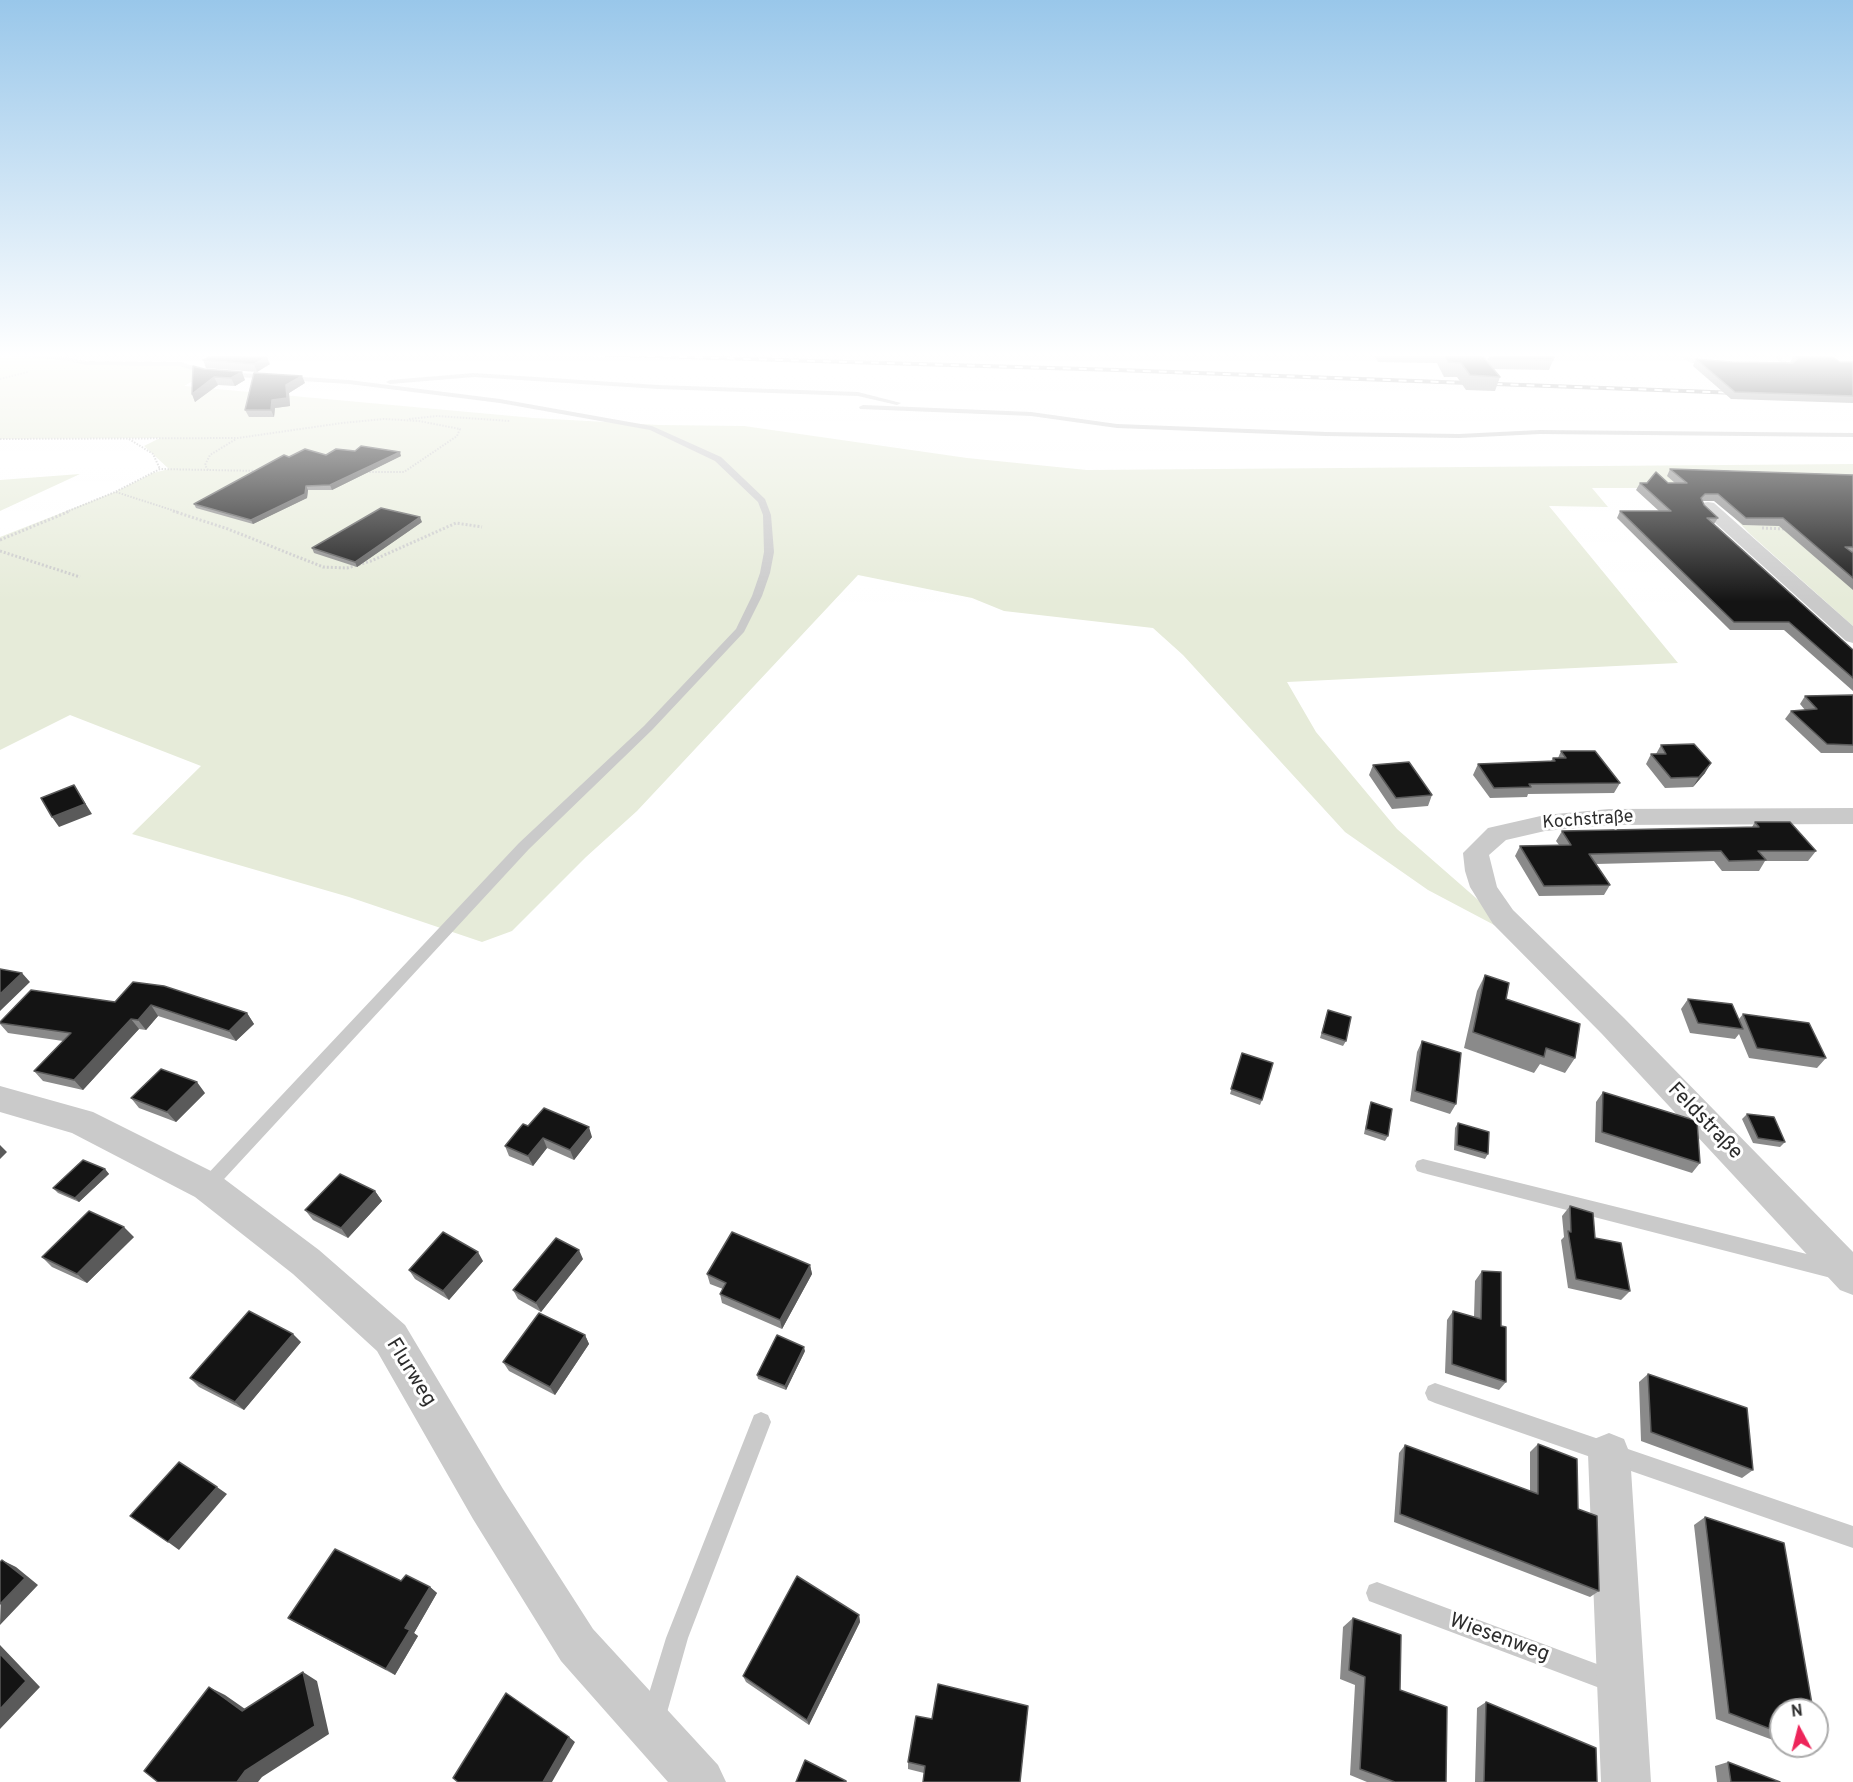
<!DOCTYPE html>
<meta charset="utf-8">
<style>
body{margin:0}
#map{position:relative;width:1853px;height:1782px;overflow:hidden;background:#fff;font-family:Overpass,sans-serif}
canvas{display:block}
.north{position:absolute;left:1769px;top:1698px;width:60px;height:60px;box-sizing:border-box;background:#fff;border:2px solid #ababab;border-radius:50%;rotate:353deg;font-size:16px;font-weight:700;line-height:24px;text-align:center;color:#2d2d2d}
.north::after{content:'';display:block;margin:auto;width:21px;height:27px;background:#ed255a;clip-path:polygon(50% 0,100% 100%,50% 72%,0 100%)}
</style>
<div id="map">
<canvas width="1853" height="1782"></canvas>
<div class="north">N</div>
</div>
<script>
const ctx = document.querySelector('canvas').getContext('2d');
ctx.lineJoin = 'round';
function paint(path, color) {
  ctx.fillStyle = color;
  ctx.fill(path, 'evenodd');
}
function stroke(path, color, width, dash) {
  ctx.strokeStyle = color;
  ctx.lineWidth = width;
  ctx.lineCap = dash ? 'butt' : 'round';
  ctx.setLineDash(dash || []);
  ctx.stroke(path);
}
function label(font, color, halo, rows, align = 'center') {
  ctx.font = font + ' Overpass,sans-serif';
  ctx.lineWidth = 6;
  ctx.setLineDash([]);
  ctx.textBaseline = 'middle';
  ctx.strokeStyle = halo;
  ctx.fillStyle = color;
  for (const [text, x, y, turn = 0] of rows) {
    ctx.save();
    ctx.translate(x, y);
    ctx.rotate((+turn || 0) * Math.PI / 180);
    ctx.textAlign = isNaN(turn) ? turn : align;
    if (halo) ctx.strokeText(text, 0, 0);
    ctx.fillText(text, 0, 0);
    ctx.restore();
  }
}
paint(new Path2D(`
 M0,354L35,355L87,363L181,364L207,373L184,386L534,418L659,425L744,426L967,458L1087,470L1853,464V626L1750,534L1706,488H1592L1608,507L1549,506L1678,663L1287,682L1316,732L1397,829L1555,967L1498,927L1428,890L1345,832L1183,655L1153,628L1004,611L972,598L858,575L637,811L586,857L512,931L482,942L349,897L132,834L201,766L70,715L0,750V537L115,492L153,473L169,469L144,446L160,438L0,439Z
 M80,474L0,511V480Z`), '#e6ebd9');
stroke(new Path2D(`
 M0,379L28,372
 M409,419L437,416L510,421
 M0,439L238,438L342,423L384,419L419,421L460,429L457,436L404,472H364
 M129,439L153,454L160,469
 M208,470L205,465L210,455L236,439
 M116,492L178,512
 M66,512L115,492L160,469L260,471`), '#cacaca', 2, [1.5, 1.5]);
stroke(new Path2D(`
 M173,511L228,529L323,567L347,568L371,561L456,523L482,527
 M1762,528L1785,529
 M0,540L70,511
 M0,551L80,577`), '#cacaca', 3, [2, 2]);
paint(new Path2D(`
 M0,353L55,355L87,361L181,362L208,371L349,380L500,399L652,426L721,457L765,499L771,515L774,552L770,573L762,596L744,632L652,730L529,849L213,1191L207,1194L201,1191L198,1186L201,1181L519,843L644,726L736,629L752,596L760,573L764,552L763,515L758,502L715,461L650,430L500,403L349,384L207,375L180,366L87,365L55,359L0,356Z
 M1676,353H1683L1693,359L1713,363C1701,368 1685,362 1676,353Z
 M1778,356L1791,365V367H1776V365L1782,364L1775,358Z
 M474,373L658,385L858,392L901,403L897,405L858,396L658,389L474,377L390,384L386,382L390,380Z
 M863,405L1031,412L1117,424L1326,432L1459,434L1540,430L1853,433V437L1540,434L1459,438L1326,436L1117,428L1031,416L860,409L859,407Z
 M1423,1159L1835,1261L1841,1264L1844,1270L1841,1276L1835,1279L1423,1173L1417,1171L1415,1166L1417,1161Z
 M1435,1383L1853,1526V1548L1435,1403L1428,1400L1425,1393L1428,1386Z
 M761,1412L768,1415L771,1422L688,1638L666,1716L662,1724L654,1728L646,1724L642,1716L666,1638L754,1415Z
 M1377,1582L1621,1673L1625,1681L1621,1689L1613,1693L1369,1601L1366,1593L1369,1585Z`), '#cacaca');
paint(new Path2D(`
 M1845,353H1853V357L1847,356Z
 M1708,502L1714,503L1853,626V643L1846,641L1702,511L1699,507L1702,503Z
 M1853,808V824L1609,825L1545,831L1506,840L1489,855L1497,887L1513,910L1624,1018L1853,1252V1295L1840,1290L1602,1034L1493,924L1470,887L1465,871L1463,853L1488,828L1545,815L1609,809Z
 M0,1086L93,1112L219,1175L319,1250L405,1325L503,1489L593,1629L718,1765L726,1782H668L561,1661L473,1519L377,1351L293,1274L195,1197L72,1133L0,1112Z
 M1609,1433L1624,1439L1630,1454L1651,1782H1601L1588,1454L1594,1439Z`), '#cacaca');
const rail = new Path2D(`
 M551,353L1117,370L1739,393`);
stroke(rail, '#828282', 4);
stroke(rail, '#fff', 2, [8]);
paint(new Path2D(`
 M1373,353H1480L1487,361L1491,353H1556L1549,370L1494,369L1500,377L1495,391L1466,390L1457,377H1444L1437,363L1378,362Z
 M1794,355L1840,362H1853V403L1731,399L1693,366L1696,359L1732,362L1791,363L1790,362Z
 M203,360L270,364L257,372L206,368Z
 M204,369L245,380L235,386L218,385L195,402L192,394Z
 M305,383L289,393L290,406L275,408L274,417H249L245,410Z
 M355,451L401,456L332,490H308L307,498L253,524L196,508L194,504L289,457L326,455Z
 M1670,469L1853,475V590L1779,526L1743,525L1714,501H1702L1704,505L1718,518L1714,524L1853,650V691L1784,630H1730L1617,518L1620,511H1659L1636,490L1640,483H1675L1667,476Z
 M422,522L357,567L314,553L312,548Z
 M1853,695V753H1821L1785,719L1791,711L1805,710L1800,704L1805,696Z
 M1661,745L1705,773L1693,787L1665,788L1646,764L1651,754H1656Z
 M1561,751L1620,783L1614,793L1528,794L1527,797L1490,798L1473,775L1478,764L1551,761L1553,758H1558Z
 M1373,765L1432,795L1428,806L1392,809L1369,775Z
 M1755,822L1816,851L1808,861H1765L1759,871H1722L1714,861L1596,864L1610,885L1604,895L1539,896L1515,856L1520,846L1559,845L1556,841L1562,831L1752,827Z
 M1485,975L1506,999L1575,1058L1565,1073L1540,1064L1534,1073L1464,1048L1477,991Z
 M1688,999L1739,1019L1743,1014L1826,1058L1817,1068L1749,1058L1739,1034L1735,1039L1690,1033L1681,1009Z
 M115,1002L247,1013L254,1024L236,1041L158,1016L146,1030L139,1029L83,1090L43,1081L34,1071L63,1041L8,1033L0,1024V1022Z
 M1328,1010L1346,1041L1343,1046L1320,1038Z
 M1422,1041L1456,1104L1450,1114L1410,1101L1417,1052Z
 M1242,1053L1262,1100L1260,1105L1230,1094Z
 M1603,1092L1700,1163L1692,1173L1595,1142L1596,1102Z
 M205,1093L176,1122L139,1108L131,1098Z
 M1371,1102L1388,1136L1385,1141L1364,1134L1369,1107Z
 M1747,1114L1785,1142L1780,1147L1753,1143L1742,1119Z
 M1458,1123L1488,1154L1485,1159L1454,1150L1455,1128Z
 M528,1126L592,1137L574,1160L547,1148L533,1166L509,1156L505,1146Z
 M105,1169L109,1174L79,1202L58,1193L53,1188Z
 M375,1191L382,1201L348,1238L313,1220L305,1210Z
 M1570,1206L1595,1238L1630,1291L1621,1300L1568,1288L1561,1240L1564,1237L1562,1216Z
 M134,1237L87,1283L52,1267L42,1257Z
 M583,1259L541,1312L518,1299L513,1290Z
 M483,1261L449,1300L415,1279L409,1270Z
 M810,1265L812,1274L782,1329L722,1303L720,1294L723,1289L710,1284L707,1274Z
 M1482,1271L1506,1382L1499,1390L1445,1373L1447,1320L1453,1311L1474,1317L1475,1281Z
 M585,1335L589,1344L555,1395L509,1371L503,1362Z
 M301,1342L244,1410L199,1387L190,1378Z
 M805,1351L786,1390L758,1379L757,1375Z
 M1648,1374L1753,1470L1742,1478L1641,1441L1639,1382Z
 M1538,1444L1578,1509L1599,1591L1590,1597L1394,1522L1399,1453L1405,1445L1530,1491V1452Z
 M1705,1517L1781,1710V1743L1716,1719L1694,1525Z
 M401,1581L430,1587L437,1593L414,1633L418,1636L395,1675L298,1624L288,1618Z
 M859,1615L860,1622L809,1725L746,1682L743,1676Z
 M1353,1618L1400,1690L1446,1782H1367L1350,1775L1355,1685L1340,1679L1343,1627Z
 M1486,1702L1597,1782H1475L1477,1708Z
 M932,1719L924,1773L908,1769V1762Z
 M1789,1746H1817L1819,1747L1805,1752Z
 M1728,1762L1780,1782H1717L1715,1766Z`), '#8a8a8a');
paint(new Path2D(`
 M267,357L270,364L257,372L254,364Z
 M242,372L245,380L235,386L231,378Z
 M302,376L305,383L289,393L290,406L275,408L274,417L271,410L272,400L286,385Z
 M214,377L218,385L195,402L192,394Z
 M400,452L401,456L332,490L330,485Z
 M306,486L308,490L307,498L253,524L251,520Z
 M420,517L422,522L357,567L355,562Z
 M1711,763L1705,773L1693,787L1699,777Z
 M74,785L92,814L59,827L52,817Z
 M22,973L30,982L0,1011V994Z
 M151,1005L158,1016L146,1030L138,1020Z
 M247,1013L254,1024L236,1041L229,1031Z
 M131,1019L139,1029L83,1090L74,1080Z
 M197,1082L205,1093L176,1122L167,1112Z
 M589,1127L592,1137L574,1160L570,1150Z
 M543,1138L547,1148L533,1166L528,1156Z
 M0,1145L7,1152L0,1159Z
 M105,1169L109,1174L79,1202L75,1198Z
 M375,1191L382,1201L348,1238L341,1228Z
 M124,1227L134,1237L87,1283L77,1274Z
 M579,1250L583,1259L541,1312L536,1303Z
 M478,1252L483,1261L449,1300L443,1291Z
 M810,1265L812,1274L782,1329L780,1320Z
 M293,1334L301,1342L244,1410L235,1402Z
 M585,1335L589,1344L555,1395L550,1387Z
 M804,1347L805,1351L786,1390L785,1386Z
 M217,1487L227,1494L179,1550L168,1542Z
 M2,1560L16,1567L38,1585L0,1625Z
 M430,1587L437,1593L414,1633L418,1636L395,1675L386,1669L405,1628Z
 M859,1615L860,1622L809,1725L807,1720Z
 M0,1645L40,1687L0,1729Z
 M303,1672L317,1681L329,1734L262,1777L258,1782H237Z
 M209,1687L225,1695L258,1718L242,1711Z
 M569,1737L575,1742L552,1782H543Z`), '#5a5a5a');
const building = new Path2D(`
 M1443,353H1480L1500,377L1470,375L1461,363L1448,362Z
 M1492,353H1556L1553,360L1488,359L1493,357Z
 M215,354L267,357L254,364L203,360Z
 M1794,355L1831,356L1840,362H1853V396L1735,392L1696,359L1732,362L1793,363L1798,359Z
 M193,366L204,369L242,372L231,378L214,377L192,394Z
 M254,373L302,376L286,385L287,398L272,400L271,410H245Z
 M361,446L400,452L330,485L306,486L305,494L251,520L194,504L284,455L289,457L305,449L326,455L336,449L355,451Z
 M1670,469L1853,475V547H1845L1853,553V578L1783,518H1746L1718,494H1705L1701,498L1704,505L1718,518H1707L1853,650V678L1789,622H1734L1620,511H1671L1640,483H1647L1656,472L1668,483H1687Z
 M381,508L420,517L355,562L312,548Z
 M1853,695V745L1827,744L1791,711L1817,709L1805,696Z
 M1694,744L1711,763L1699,777L1671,778L1651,754H1666L1661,745Z
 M1561,751H1595L1620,783L1529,784L1531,787L1494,788L1478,764L1555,761L1553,758H1566Z
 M1409,762L1432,795L1396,798L1373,765Z
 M74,785L85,804L52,817L41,798Z
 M1755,822H1790L1816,851H1758L1766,860L1729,861L1721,851L1589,854L1610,885L1544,886L1520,846L1571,845L1562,831L1759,827Z
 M0,969L22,973L0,994Z
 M1485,975L1509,983L1506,999L1580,1024L1575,1058L1546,1048L1544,1057L1473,1032Z
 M133,982L164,986L247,1013L229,1031L151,1005L138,1020L131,1019L74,1080L34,1071L71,1033L0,1023V1022L31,990L115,1002Z
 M1688,999L1732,1004L1743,1029L1698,1023Z
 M1328,1010L1351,1017L1346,1041L1322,1033Z
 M1743,1014L1809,1023L1826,1058L1757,1048Z
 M1422,1041L1461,1053L1456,1104L1415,1091Z
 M1242,1053L1273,1063L1262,1100L1231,1089Z
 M161,1069L197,1082L167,1112L131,1098Z
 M1603,1092L1697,1121L1700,1163L1602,1132Z
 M1371,1102L1392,1109L1388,1136L1366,1129Z
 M544,1108L589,1127L570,1150L543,1138L528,1156L505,1146L523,1124L528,1126Z
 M1747,1114L1774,1117L1785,1142L1758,1138Z
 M1458,1123L1489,1132L1488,1154L1457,1145Z
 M83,1160L105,1169L75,1198L53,1188Z
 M340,1174L375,1191L341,1228L305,1210Z
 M1570,1206L1593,1213L1595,1238L1621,1243L1630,1291L1576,1279L1568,1231L1571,1232Z
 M89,1211L124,1227L77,1274L42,1257Z
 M443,1232L478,1252L443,1291L409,1270Z
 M732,1232L810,1265L780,1320L720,1294L726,1283L707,1274Z
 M556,1238L579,1250L536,1303L513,1290Z
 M1482,1271L1501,1272V1326L1506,1327V1382L1452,1364L1453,1311L1481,1319Z
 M249,1311L293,1334L235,1402L190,1378Z
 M539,1313L585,1335L550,1387L503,1362Z
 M777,1335L804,1347L785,1386L757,1375Z
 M1648,1374L1747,1408L1753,1470L1651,1432Z
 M1538,1444L1577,1459L1578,1509L1597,1516L1599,1591L1400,1514L1405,1445L1538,1494Z
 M179,1462L217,1487L168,1542L130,1516Z
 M1705,1517L1784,1543L1813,1710H1781V1733L1729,1713Z
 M335,1549L401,1581L406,1575L430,1587L405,1628L410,1630L386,1669L288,1618Z
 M2,1560L25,1578L0,1604V1562Z
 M797,1576L859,1615L807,1720L743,1676Z
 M1353,1618L1401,1635L1400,1690L1447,1707L1446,1782H1395L1360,1769L1365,1677L1349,1670Z
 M0,1654L26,1681L0,1709Z
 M303,1672L315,1726L245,1771L237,1782H158L144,1771L209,1687L242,1711Z
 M938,1684L1028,1706L1020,1782H923L925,1766L908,1762L916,1716L932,1719Z
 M506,1693L569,1737L543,1782H458L453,1778Z
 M1486,1702L1596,1748L1597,1782H1484Z
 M805,1760L846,1781V1782H796Z
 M1728,1762L1780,1782H1731Z`);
paint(building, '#141414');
stroke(building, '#5a5a5a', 1.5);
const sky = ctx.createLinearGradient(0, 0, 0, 602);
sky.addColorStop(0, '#99c7ea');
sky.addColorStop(0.59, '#fff');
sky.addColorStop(1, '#ffffff00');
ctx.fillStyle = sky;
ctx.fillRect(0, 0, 1853, 602);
label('18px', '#2d2d2d', '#fff', [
 ["Kochstraße",1588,821,-4]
]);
label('21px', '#2d2d2d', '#fff', [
 ["Feldstraße",1704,1122,46],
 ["Flurweg",410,1373,58],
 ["Wiesenweg",1499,1639,20]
]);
</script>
